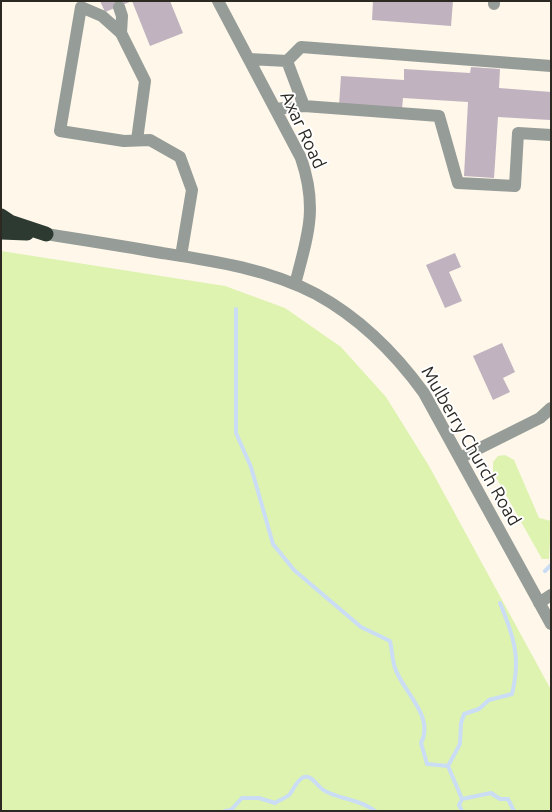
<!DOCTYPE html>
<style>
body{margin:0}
#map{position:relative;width:552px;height:812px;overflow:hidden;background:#fef7ea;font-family:Ubuntu,sans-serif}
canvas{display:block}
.frame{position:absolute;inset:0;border:2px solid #2c2923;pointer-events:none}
</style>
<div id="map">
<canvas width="552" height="812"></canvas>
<div class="frame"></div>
</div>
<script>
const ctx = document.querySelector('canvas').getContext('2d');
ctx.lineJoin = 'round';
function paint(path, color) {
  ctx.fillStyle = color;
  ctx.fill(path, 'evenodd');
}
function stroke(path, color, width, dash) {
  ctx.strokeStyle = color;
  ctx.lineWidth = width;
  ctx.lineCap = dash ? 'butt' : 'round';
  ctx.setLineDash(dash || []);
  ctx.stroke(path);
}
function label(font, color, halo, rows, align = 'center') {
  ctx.font = font + ' Ubuntu,sans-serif';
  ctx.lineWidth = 4;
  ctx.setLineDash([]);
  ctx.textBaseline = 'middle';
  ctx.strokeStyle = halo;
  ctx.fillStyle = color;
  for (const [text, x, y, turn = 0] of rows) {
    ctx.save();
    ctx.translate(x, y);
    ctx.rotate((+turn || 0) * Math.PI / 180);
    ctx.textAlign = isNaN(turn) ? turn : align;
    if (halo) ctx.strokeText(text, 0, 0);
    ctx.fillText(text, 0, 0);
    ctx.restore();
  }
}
paint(new Path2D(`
 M1,251L225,286L285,308L341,347L386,397L429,466L550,688L551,811H1Z
 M505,455L514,460L539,518L551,521L549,559H542L493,472V462L498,456Z`), '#ddf3af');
stroke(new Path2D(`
 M236,309V433L251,467L273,544L294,570L361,627L390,641C392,649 392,659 395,668C403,692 435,716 421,743L427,764L448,766
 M545,571L551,565
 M448,766L460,744L461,723L464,714L479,709L489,700L512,694C521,658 514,637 500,603
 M448,766L462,799L459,805L462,811
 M462,799L491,793L500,799H508L514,811
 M225,811L231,810L242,798H259L275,803C280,800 285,798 289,795C294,790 296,780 304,777C313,775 317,787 325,791C340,799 362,800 375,811`), '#caddf5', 4);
paint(new Path2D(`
 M100,1H132L105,12Z
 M132,1H170L183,33L150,46Z
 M373,1H453L451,26L372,20Z
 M471,67L500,69L499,88L551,92L550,120L498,117L494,178L464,176L468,102L403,98L402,109L339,105L341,76L404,80V69L470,73Z
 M455,253L461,267L449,272L462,301L445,308L426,265Z
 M502,343L515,372L503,378L510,392L493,400L473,356Z`), '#c0b3bf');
stroke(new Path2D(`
 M218,1L301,158C318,208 308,235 295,284
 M494,4V1
 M119,7L122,16L121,33
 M249,59L287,61L301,47L551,66
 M287,61L304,106
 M275,109L304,106L439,116L458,183L515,186L518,133L551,135
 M137,140L145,81L121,33L102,16L81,7L60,131L124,141L150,140L180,157L192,190L181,256
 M46,234C84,240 123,246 162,253C214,261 268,269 316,294C360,318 395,353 424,393L551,624
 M460,458L540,418L551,408
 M539,603L551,595`), '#969c97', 12);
stroke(new Path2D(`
 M1,216L10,222L46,234
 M1,232L27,233`), '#2d3a31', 15);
label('18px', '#2c2923', '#fff', [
 ["Axar Road",303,130,65],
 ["Mulberry Church Road",471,446,60]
]);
</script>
